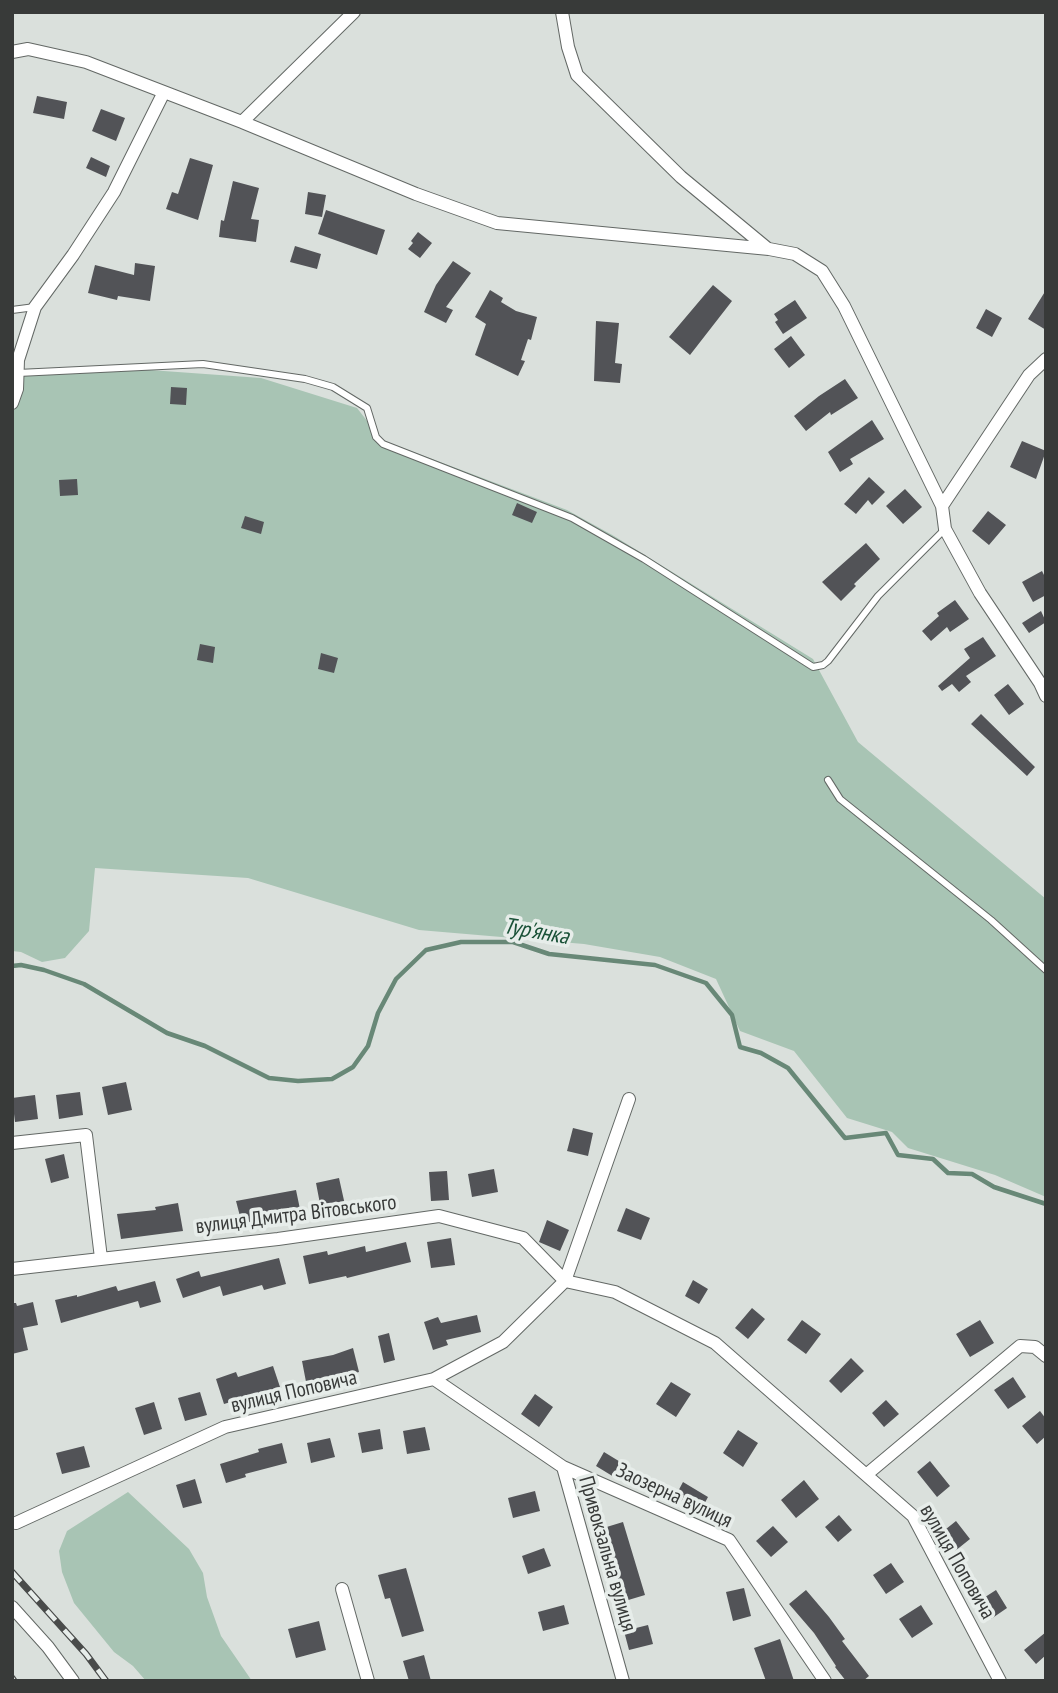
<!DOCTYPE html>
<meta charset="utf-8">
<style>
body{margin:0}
#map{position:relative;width:1058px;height:1693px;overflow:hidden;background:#dae0dc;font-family:"PT Sans Narrow",sans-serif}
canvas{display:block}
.frame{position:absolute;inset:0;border:14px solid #383a39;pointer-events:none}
</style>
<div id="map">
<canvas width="1058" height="1693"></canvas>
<div class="frame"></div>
</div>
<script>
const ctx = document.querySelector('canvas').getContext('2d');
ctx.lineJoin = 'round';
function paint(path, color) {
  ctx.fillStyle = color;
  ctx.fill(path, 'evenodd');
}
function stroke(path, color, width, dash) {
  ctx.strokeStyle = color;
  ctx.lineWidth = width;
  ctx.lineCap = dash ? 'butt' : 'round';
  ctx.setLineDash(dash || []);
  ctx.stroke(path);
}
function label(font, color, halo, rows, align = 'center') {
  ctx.font = font + ' "PT Sans Narrow",sans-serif';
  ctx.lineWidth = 7;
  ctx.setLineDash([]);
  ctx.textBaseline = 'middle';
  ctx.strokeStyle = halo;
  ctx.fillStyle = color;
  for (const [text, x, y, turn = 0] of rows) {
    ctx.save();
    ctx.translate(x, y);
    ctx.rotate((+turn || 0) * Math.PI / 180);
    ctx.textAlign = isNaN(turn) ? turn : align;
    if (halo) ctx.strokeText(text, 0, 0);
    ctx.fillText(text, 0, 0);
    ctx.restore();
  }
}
paint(new Path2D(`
 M122,368L261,378L357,408L382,440L567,510L614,536L813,659L858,742L1046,899V1197L995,1175L908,1148L892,1132L847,1118L794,1051L740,1031L716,979L660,957L584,944L419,930L248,878L95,868L89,931L65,958L42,962L21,952L12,951V380L14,369Z
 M128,1492L189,1549L203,1573L207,1597L221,1636L252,1681H146L133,1666L114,1652L74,1603L62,1572L59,1551L67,1531Z`), '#a8c4b4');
stroke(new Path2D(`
 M12,966L21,965L44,970L84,984L167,1033L205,1046L269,1078L298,1081L332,1079L353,1067L368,1046L378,1013L396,979L426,950L461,942H513L549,954L655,965L706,983L732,1015L740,1047L761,1053L788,1068L845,1138L886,1133L898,1155L933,1159L948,1173L972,1174L994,1187L1046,1204`), '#688877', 4.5);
paint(new Path2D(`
 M37,96L67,102L64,119L33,113Z
 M101,109L125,118L116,141L92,131Z
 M91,157L110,166L106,177L86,168Z
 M190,158L213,165L198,220L166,209L172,192L178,194Z
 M233,181L259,188L251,219L259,220L256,242L219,237L221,220L224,221Z
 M308,192L326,195L322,217L305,214Z
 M326,210L385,230L377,255L318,234Z
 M418,232L432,243L420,258L408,249L413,243L411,241Z
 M295,246L321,254L317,269L290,262Z
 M453,261L471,273L446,307L453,310L446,323L424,312L436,285Z
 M135,263L155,266L150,301L118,296L117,300L88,293L95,265L134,275Z
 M713,285L732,301L690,355L669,337Z
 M490,290L503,298L501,302L516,311L537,317L531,340L528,339L521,360L525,361L518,376L475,355L486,324L475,317Z
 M1046,290V330L1028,319Z
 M795,300L807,318L783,334L775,322L778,320L774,314Z
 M986,309L1002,318L992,337L976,328Z
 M596,321L619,323L615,363L622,364L620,383L594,381Z
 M791,336L805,355L789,368L774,349Z
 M845,379L858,398L831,415L830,412L806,431L794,416L819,396Z
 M171,387L187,388L186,405L170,404Z
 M872,420L884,439L850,459L853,464L840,472L828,452Z
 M1022,441L1046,451L1036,479L1010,467Z
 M869,477L885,492L872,505L868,500L856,514L844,504Z
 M77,479L78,495L60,496L59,480Z
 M905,489L922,507L903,524L886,506Z
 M517,503L537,512L532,523L512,515Z
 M988,511L1006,525L989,545L972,531Z
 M245,516L264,522L261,534L241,528Z
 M866,543L880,559L854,584L856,586L841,601L822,582Z
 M1042,571L1046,579V595L1033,602L1022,582Z
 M955,600L969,619L950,632L947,627L931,641L922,631L939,616L937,613Z
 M1041,611L1046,622L1029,633L1022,623Z
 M983,637L996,656L966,676L971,682L959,692L952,684L942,691L938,686L970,658L964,649Z
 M200,644L215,647L213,663L197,660Z
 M321,653L338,658L334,673L318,669Z
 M1008,684L1024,704L1009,715L994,695Z
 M981,714L1035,767L1027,776L971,724Z
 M126,1082L132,1110L108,1115L102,1087Z
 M80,1092L83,1115L59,1119L56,1095Z
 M35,1095L38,1119L15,1122L12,1098Z
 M573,1128L593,1133L588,1156L567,1151Z
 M64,1154L69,1178L51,1183L45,1159Z
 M494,1169L498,1192L472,1197L468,1174Z
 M447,1171L449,1200L431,1201L429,1172Z
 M339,1178L345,1205L321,1209L316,1183Z
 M296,1190L301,1214L276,1219V1216L242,1224L236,1201Z
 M178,1203L183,1231L121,1239L117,1214L156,1210L155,1207Z
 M626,1208L650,1218L641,1240L617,1231Z
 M547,1220L569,1230L560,1251L539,1242Z
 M451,1238L455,1265L431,1268L427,1242Z
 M406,1242L411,1262L347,1278L346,1276L309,1284L303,1256L327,1251L328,1255L365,1246L366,1252Z
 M279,1258L286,1284L264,1290L262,1285L223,1296L220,1286L183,1298L176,1279L199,1271L201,1277Z
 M693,1280L708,1289L699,1304L685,1296Z
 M155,1281L161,1302L140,1308L138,1301L61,1323L55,1300L77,1295V1297L116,1286L118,1291Z
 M33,1302L38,1325L23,1328L28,1350L12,1354V1303H16L17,1306Z
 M752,1308L765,1319L748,1339L735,1328Z
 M477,1315L481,1332L446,1340L448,1345L433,1350L424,1322L438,1317L441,1323Z
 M802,1320L821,1334L806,1354L787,1340Z
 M980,1320L994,1343L970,1357L956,1334Z
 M389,1333L395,1360L384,1363L378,1336Z
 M353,1348L359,1372L307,1387L302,1361L333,1355Z
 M851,1358L864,1371L841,1393L829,1381Z
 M273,1366L280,1387L224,1404L216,1379L236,1372L238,1377Z
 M1013,1377L1026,1397L1008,1409L994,1390Z
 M671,1382L691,1394L676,1417L656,1404Z
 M200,1392L207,1415L185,1421L178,1398Z
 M535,1394L553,1407L539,1427L521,1414Z
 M886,1400L899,1414L884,1427L872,1413Z
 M154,1402L162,1429L144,1435L135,1408Z
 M1040,1411L1046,1419V1436L1037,1444L1022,1426Z
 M425,1427L430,1450L407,1454L403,1431Z
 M380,1429L383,1449L362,1453L358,1433Z
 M738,1430L758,1443L743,1467L723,1453Z
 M330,1438L335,1457L311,1463L307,1443Z
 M282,1443L287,1463L245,1474L246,1477L226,1483L220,1464L259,1452L258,1449Z
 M84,1446L90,1467L62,1474L56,1453Z
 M604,1452L622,1463L614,1477L596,1466Z
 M930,1461L950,1486L937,1497L917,1472Z
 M195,1479L202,1503L183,1508L176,1485Z
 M804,1480L819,1499L796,1518L781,1500Z
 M683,1482L708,1497L700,1512L675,1497Z
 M535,1491L540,1511L513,1518L508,1498Z
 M839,1515L852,1530L838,1542L825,1527Z
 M956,1521L970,1539L955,1551L941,1533Z
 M623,1522L645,1595L625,1601L611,1556L608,1557L600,1529Z
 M773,1526L788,1542L771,1557L756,1541Z
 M544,1548L551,1566L528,1574L522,1556Z
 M891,1563L904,1582L886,1594L873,1575Z
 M406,1568L424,1631L402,1637L390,1598L385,1599L378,1575Z
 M744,1588L751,1616L733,1621L726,1592Z
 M806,1590L829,1617L845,1639L842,1641L869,1676L863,1681H846L835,1667L836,1666L814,1633L789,1604Z
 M996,1590L1007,1608L991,1619L979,1601Z
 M564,1605L569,1624L543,1631L538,1612Z
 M921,1605L933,1624L912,1638L899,1619Z
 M319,1621L326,1650L296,1658L288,1629Z
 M648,1625L653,1644L629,1650L624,1631Z
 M1046,1632V1655L1036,1664L1024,1650Z
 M780,1639L794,1681H766L754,1648Z
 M424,1655L431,1681H409L403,1661Z`), '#525357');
const lane = new Path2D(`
 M12,310L35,307
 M18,373L203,364L305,379L333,387L367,408L376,437L383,444L572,518L644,559L813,667L823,665L828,661L878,596L945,529
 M828,780L840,799L991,920L1046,970`);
const street = new Path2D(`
 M562,12L568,47L577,75L681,177L768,249
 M12,52L28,49L86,62L242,122L416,194L497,223L769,249L795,254L822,271L844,306L942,506L945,529L980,593L1040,683L1046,696
 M242,122L354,12
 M12,365L18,360L35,307L73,255L114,192L164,92
 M12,403L17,389L18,360
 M942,506L1029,375L1046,359
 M12,1143L86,1135L101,1258
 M12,1269L278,1239L439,1216L523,1238L565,1281
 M565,1281L615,1292L715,1343L913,1516L1000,1681
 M434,1379L563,1467L623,1681
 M563,1467L729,1540L825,1681
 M866,1475L1020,1346L1035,1347L1046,1356
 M16,1523L225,1427L434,1379L503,1342L565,1281L629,1099
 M342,1589L368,1681
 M12,1607L48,1647L73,1681`);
stroke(lane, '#636865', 8);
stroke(street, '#636865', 14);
stroke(lane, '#fff', 6);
stroke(street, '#fff', 12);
const rail = new Path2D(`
 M12,1572L86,1654L106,1681
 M12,1678L14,1681`);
stroke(rail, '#494b4a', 7);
stroke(rail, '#e7edea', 4.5, [13]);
label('21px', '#383a39', '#e7edea', [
 ["вулиця Дмитра Вітовського",296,1215,-7],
 ["вулиця Поповича",294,1392,-13],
 ["Заозерна вулиця",674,1496,25],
 ["Привокзальна вулиця",607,1554,74],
 ["вулиця Поповича",957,1562,60]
]);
label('italic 23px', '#195137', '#e7edea', [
 ["Тур'янка",536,932,10]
]);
</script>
